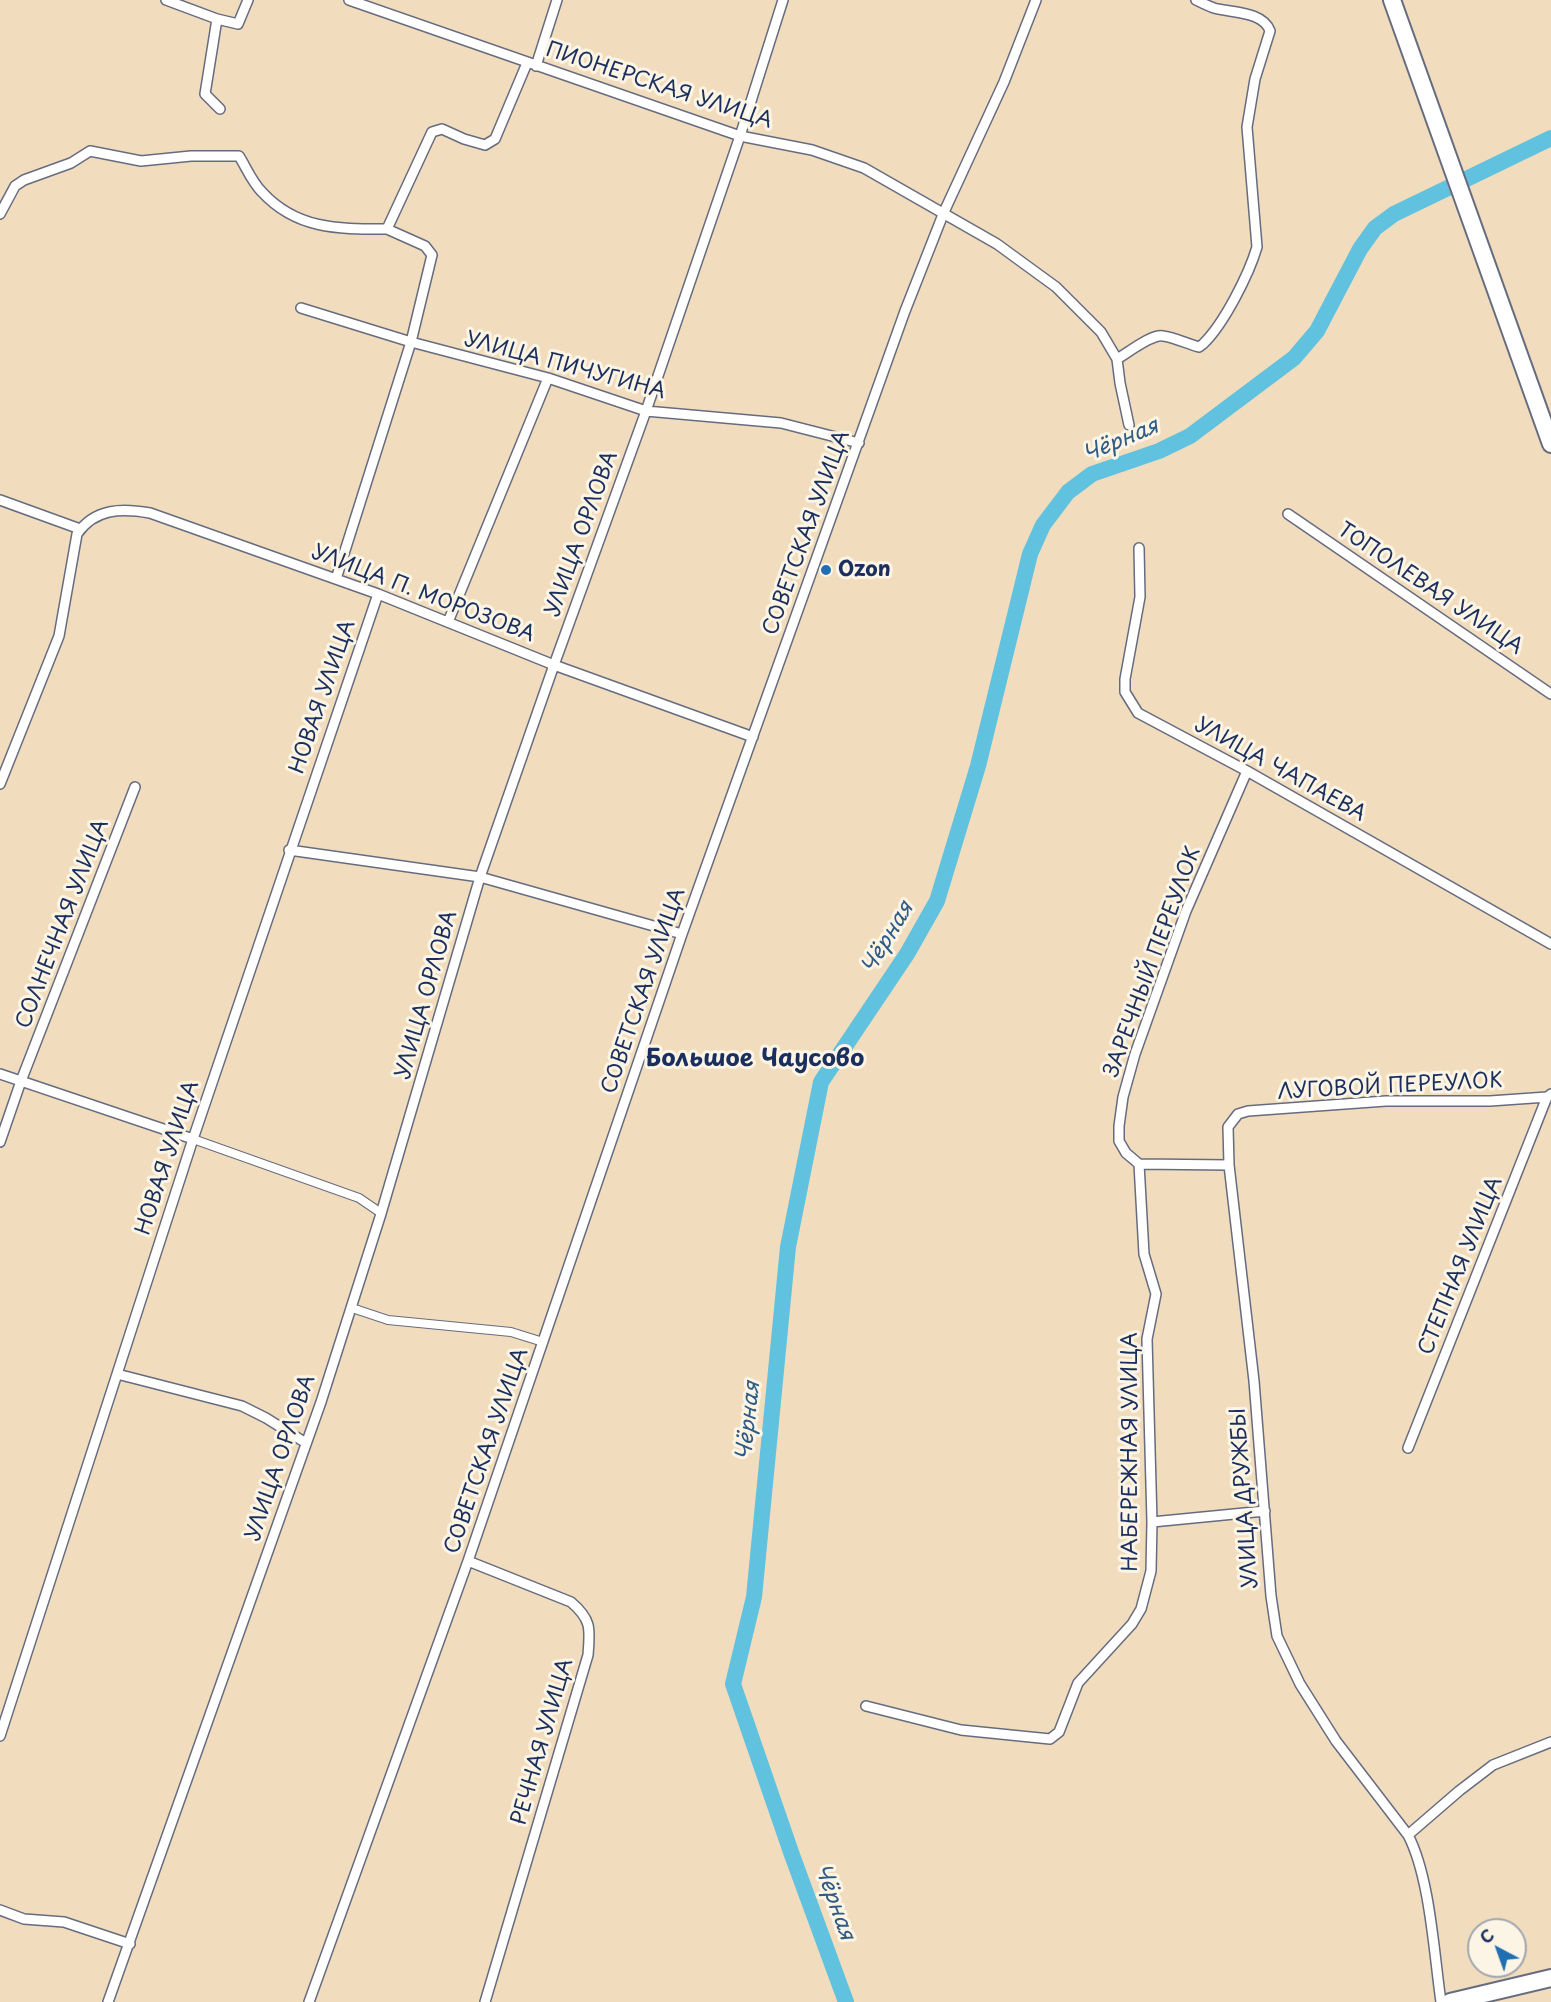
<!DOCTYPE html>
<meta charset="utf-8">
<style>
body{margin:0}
#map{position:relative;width:1551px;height:2002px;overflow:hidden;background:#f1ddbd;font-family:"Playpen Sans",sans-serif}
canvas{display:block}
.north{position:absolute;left:1467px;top:1918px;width:60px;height:60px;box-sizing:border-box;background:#fcf5e5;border:2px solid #a2a6af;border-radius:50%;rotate:319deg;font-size:16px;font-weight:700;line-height:24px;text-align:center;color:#1b2f5e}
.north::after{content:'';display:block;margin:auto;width:21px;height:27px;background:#1f6fb2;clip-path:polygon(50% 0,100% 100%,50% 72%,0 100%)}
</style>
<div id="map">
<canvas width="1551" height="2002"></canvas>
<div class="north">С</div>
</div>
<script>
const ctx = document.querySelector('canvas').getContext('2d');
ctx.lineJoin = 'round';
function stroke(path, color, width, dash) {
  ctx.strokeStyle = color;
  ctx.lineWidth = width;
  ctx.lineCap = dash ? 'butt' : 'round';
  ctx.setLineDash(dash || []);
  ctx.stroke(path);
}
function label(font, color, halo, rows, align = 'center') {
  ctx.font = font + ' "Playpen Sans",sans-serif';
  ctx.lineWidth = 6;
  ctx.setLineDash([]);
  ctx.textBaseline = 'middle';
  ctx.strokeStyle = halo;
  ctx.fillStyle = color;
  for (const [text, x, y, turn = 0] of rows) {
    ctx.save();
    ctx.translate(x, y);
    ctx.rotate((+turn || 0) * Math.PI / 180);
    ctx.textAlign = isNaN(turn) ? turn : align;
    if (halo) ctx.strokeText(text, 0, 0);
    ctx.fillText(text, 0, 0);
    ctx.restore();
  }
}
stroke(new Path2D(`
 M846,2002L792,1855L733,1684L754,1597L788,1247L821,1082L907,954L937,901L978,766L1030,554L1043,525L1068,492L1092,474L1159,451L1190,436L1294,358L1317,331L1360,249L1375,228L1394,214L1551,138`), '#61c2df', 16);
const pedestrian = new Path2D(`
 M193,1139L359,1198L381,1213
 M352,1308L388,1320L511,1332L543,1342`);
const minor = new Path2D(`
 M166,0L217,19L205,94L220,109
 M349,0L740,136L812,150L864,168L997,244L1056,287L1101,332L1117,359L1120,383L1129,425
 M217,19L238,24L248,0
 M536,66L557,0
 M0,214L15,186L24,180L71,163L90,151L141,161L191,156H239C246,167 252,182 262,192C297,230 339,229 387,229
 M301,308L411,342L548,378L646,411L781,423L859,443
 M1117,359C1128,353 1151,334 1163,336C1173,337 1188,344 1199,347L1203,344C1224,324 1249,274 1257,247L1247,127L1255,79L1270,31C1263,11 1231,13 1214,8C1208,6 1202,3 1196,0
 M0,500L80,529
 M1288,514L1551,694
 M1139,548L1140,597L1125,679V692L1138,713L1247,771L1551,944
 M336,579L411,342L432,255L425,246L387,229L432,132L442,129L464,139L485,145L495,139L527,63
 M448,622L548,378
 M0,784L59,636L77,534C95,508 122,508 150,513L378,594L554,665L753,737
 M289,850L480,877L682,934
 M0,1074L193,1139
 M0,1142L21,1081L135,787
 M1139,1164L1126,1153L1119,1141V1126L1123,1097L1135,1054L1186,911L1247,771
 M1139,1164L1229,1165
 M117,1374L242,1406L266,1418L306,1443
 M1408,1448L1547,1097
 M1152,1522L1265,1511
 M468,1561L571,1602C592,1620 590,1629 588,1655L485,2002
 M866,1706L961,1730L1050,1739L1059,1732L1078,1683L1132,1624L1141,1609L1151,1571L1152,1522L1147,1339L1156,1294L1144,1254L1139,1164
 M0,1736L193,1139L378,594
 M1408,1835L1336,1741L1300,1684L1277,1636L1271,1596L1254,1381L1229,1165L1228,1127L1238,1114L1248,1111L1386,1101H1490L1547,1097L1551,1094
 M0,1910L24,1919L64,1922L130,1944
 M108,2002L321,1402L380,1217L480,877L554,665L646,411L740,136L783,0
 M309,2002L468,1561L682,934L905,311L944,212L1004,82L1036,0
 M1441,2002C1434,1954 1430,1877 1408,1835L1459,1791L1493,1765L1551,1742`);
const trunk = new Path2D(`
 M1392,0L1551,444
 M1450,2002L1551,1978`);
stroke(pedestrian, '#666c7f', 10);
stroke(minor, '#666c7f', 12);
stroke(trunk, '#666c7f', 20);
stroke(pedestrian, '#fff', 8);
stroke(minor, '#fff', 9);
stroke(trunk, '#fff', 16);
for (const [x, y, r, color] of [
 [826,570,6,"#1f6fb2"]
]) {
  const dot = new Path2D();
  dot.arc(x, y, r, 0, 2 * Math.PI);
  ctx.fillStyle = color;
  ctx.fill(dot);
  stroke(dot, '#fcf5e5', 2);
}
label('21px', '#1b2f5e', '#fcf5e5', [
 ["ПИОНЕРСКАЯ УЛИЦА",659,86,18],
 ["УЛИЦА ПИЧУГИНА",565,366,15],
 ["СОВЕТСКАЯ УЛИЦА",807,533,-70],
 ["УЛИЦА ОРЛОВА",582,534,-70],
 ["ТОПОЛЕВАЯ УЛИЦА",1430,589,34],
 ["УЛИЦА П. МОРОЗОВА",423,594,21],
 ["НОВАЯ УЛИЦА",323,697,-71],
 ["УЛИЦА ЧАПАЕВА",1280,770,29],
 ["СОЛНЕЧНАЯ УЛИЦА",63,924,-69],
 ["ЗАРЕЧНЫЙ ПЕРЕУЛОК",1153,962,-70],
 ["СОВЕТСКАЯ УЛИЦА",644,991,-71],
 ["УЛИЦА ОРЛОВА",427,995,-74],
 ["ЛУГОВОЙ ПЕРЕУЛОК",1390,1087,-3],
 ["НОВАЯ УЛИЦА",168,1158,-72],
 ["СТЕПНАЯ УЛИЦА",1461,1266,-68],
 ["СОВЕТСКАЯ УЛИЦА",487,1451,-71],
 ["НАБЕРЕЖНАЯ УЛИЦА",1131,1452,-90],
 ["УЛИЦА ОРЛОВА",281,1458,-71],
 ["УЛИЦА ДРУЖБЫ",1245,1498,-94],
 ["РЕЧНАЯ УЛИЦА",543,1742,-74]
]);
label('bold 21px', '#1b2f5e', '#fcf5e5', [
 ["Ozon",838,570]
], 'left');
label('italic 22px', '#305b85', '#fcf5e5', [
 ["Чёрная",1121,441,-23],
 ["Чёрная",888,938,-59],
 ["Чёрная",749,1421,-84],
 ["Чёрная",834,1902,70]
]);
label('bold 24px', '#1b2f5e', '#fcf5e5', [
 ["Большое Чаусово",755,1059]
]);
</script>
